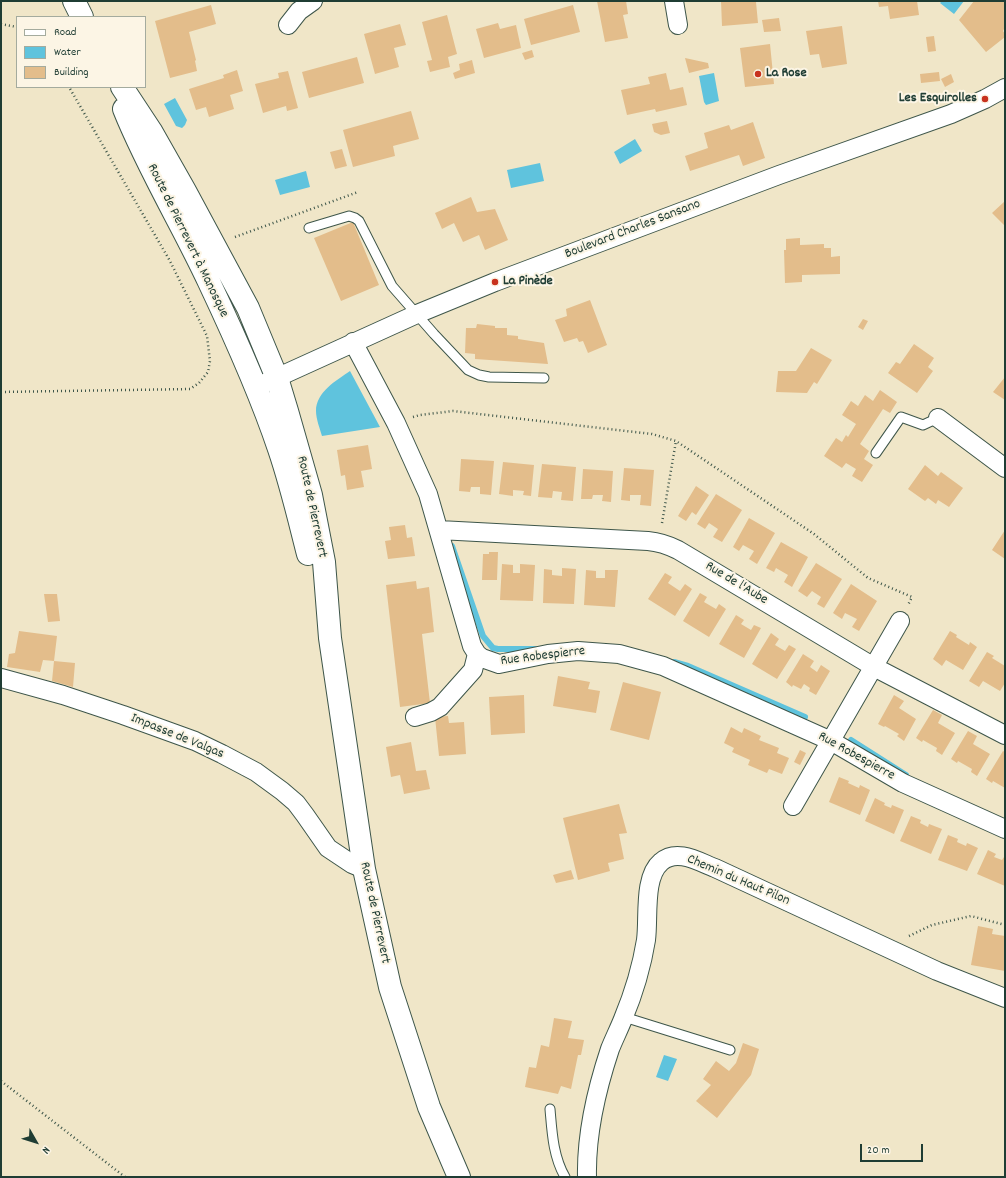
<!DOCTYPE html>
<meta charset="utf-8">
<style>
body{margin:0}
#map{position:relative;width:1006px;height:1178px;overflow:hidden;background:#f0e6c8;font-family:Dekko,sans-serif}
canvas{display:block}
.frame{position:absolute;inset:0;border:2px solid #1f3d34;pointer-events:none}
.legend{position:absolute;left:16px;top:16px;width:130px;height:72px;box-sizing:border-box;background:#fcf5e5;border:1px solid #a4ab9e;margin:0;padding:5px 7px;list-style:none;font-size:12px;color:#1f3d34}
.legend li{display:flex;align-items:center;gap:8px;height:20px}
.legend b{width:20px;border:1px solid #a4ab9e}
.north{position:absolute;left:16px;top:1122px;width:40px;height:40px;-webkit-text-stroke:3px #fcf5e5;paint-order:stroke;rotate:129deg;font-size:11px;font-weight:700;line-height:16px;text-align:center;color:#1f3d34}
.north::after{content:'';display:block;margin:auto;width:14px;height:18px;background:#1f3d34;clip-path:polygon(50% 0,100% 100%,50% 72%,0 100%)}
.scale{position:absolute;left:860px;top:1144px;width:63px;height:18px;box-sizing:border-box;border:2px solid #1f3d34;border-top:0;padding-left:5px;font-size:12px;line-height:14px;white-space:nowrap;color:#1f3d34;-webkit-text-stroke:3px #fcf5e5;paint-order:stroke}
</style>
<div id="map">
<canvas width="1006" height="1178"></canvas>
<div class="frame"></div>
<ul class="legend">
<li><b style="height:5px;background:#fff"></b>Road</li>
<li><b style="height:11px;background:#5fc3dd"></b>Water</li>
<li><b style="height:11px;background:#e3bd8b"></b>Building</li>
</ul>
<div class="north">N</div>
<div class="scale">20 m</div>
</div>
<script>
const ctx = document.querySelector('canvas').getContext('2d');
ctx.lineJoin = 'round';
function paint(path, color) {
  ctx.fillStyle = color;
  ctx.fill(path, 'evenodd');
}
function stroke(path, color, width, dash) {
  ctx.strokeStyle = color;
  ctx.lineWidth = width;
  ctx.lineCap = dash ? 'butt' : 'round';
  ctx.setLineDash(dash || []);
  ctx.stroke(path);
}
function label(font, color, halo, rows, align = 'center') {
  ctx.font = font + ' Dekko,sans-serif';
  ctx.lineWidth = 4;
  ctx.setLineDash([]);
  ctx.textBaseline = 'middle';
  ctx.strokeStyle = halo;
  ctx.fillStyle = color;
  for (const [text, x, y, turn = 0] of rows) {
    ctx.save();
    ctx.translate(x, y);
    ctx.rotate((+turn || 0) * Math.PI / 180);
    ctx.textAlign = isNaN(turn) ? turn : align;
    if (halo) ctx.strokeText(text, 0, 0);
    ctx.fillText(text, 0, 0);
    ctx.restore();
  }
}
paint(new Path2D(`
 M942,1H964L954,14L940,3Z
 M714,73L719,101L706,105L704,102L699,76Z
 M175,98L187,120L185,125L182,128L176,126L164,104Z
 M635,139L642,151L620,164L614,152Z
 M540,163L544,181L511,188L507,170Z
 M306,171L310,187L280,195L275,180Z
 M350,371L380,427L322,436C320,429 316,419 316,411C316,392 337,380 350,371Z
 M664,1055L677,1059L668,1081L656,1077Z`), '#5fc3dd');
stroke(new Path2D(`
 M452,546L483,636L493,648L498,649H535
 M674,662L688,666L805,717
 M851,740L906,775`), '#5fc3dd', 6);
paint(new Path2D(`
 M597,1H626L628,14L623,15L628,38L605,42Z
 M721,1L756,2L758,23L722,26Z
 M878,1H917L919,15L890,19L888,6L879,7Z
 M974,1H1005V27L1003,31L1005,34V37L986,52L959,20Z
 M211,5L216,24L189,32L196,60L195,61L197,71L170,78L155,21Z
 M573,5L580,32L531,45L524,19Z
 M447,15L457,54L448,57L450,67L430,72L427,61L432,60L422,22Z
 M779,18L781,31L764,32L762,20Z
 M498,23L500,29L516,25L521,48L484,58L476,29Z
 M400,24L406,45L394,48L399,67L375,74L364,34Z
 M842,26L847,64L822,68L819,54L810,55L806,31Z
 M934,36L936,51L928,52L926,37Z
 M770,44L774,84L745,87L740,48Z
 M532,50L534,57L525,60L522,53Z
 M357,57L364,83L309,98L302,72Z
 M685,58L708,63L709,68L689,73Z
 M472,60L475,73L455,79L453,73L460,70L459,64Z
 M237,70L243,91L230,95L234,109L209,117L206,107L196,110L189,89L224,78L223,75Z
 M288,71L298,108L287,111L286,106L263,113L255,84L279,78L278,73Z
 M939,72L940,81L921,83L920,74Z
 M666,73L670,90L683,87L687,105L656,112L655,109L627,115L621,90L650,84L648,77Z
 M951,74L954,82L945,87L941,79Z
 M411,111L419,139L393,146L395,156L353,167L343,130Z
 M667,121L670,133L661,135L654,132L652,124Z
 M753,122L765,158L743,166L739,155L690,171L685,156L708,148L704,133L729,125L731,130Z
 M342,149L347,166L335,169L330,152Z
 M471,197L477,212L495,209L508,240L485,250L479,235L463,242L454,223L442,229L435,213Z
 M1005,201V226L992,213Z
 M353,222L379,285L341,301L314,238Z
 M800,238V245L824,244V248H831V257L840,256V274L802,275V282L785,283L784,250H786V239Z
 M590,300L607,345L588,353L583,341L579,342L577,338L564,342L555,320L567,316L566,309Z
 M863,319L868,321L863,330L858,327Z
 M477,324L495,326V328H507V335L518,336V339L544,343L548,364L475,359V354L465,353L466,328H476Z
 M914,344L934,358L928,367L933,371L917,393L888,373L896,362L900,364Z
 M811,348L832,360L817,384L814,382L807,393L776,392L778,371H796Z
 M1005,377V400L993,392Z
 M880,390L897,402L890,413L883,409L860,444L869,451L864,459L873,465L862,482L852,476L856,469L846,463L842,468L824,456L836,438L842,442L846,435L848,437L856,424L842,415L851,401L858,406L865,395L873,401Z
 M368,445L372,469L361,471L364,487L347,490L345,475L341,476L337,450Z
 M461,459L494,461L491,495L480,494V487H471L470,492L459,491Z
 M503,462L534,465L531,496L523,495L524,491L513,490V496L499,494Z
 M542,464L576,467L573,501L561,500L562,492L553,491L552,498L538,497Z
 M925,465L938,476L941,472L963,488L949,507L938,500L936,504L928,498L925,501L908,489Z
 M624,468L654,470L651,506L640,505L641,495H630V501L621,500Z
 M583,469L613,471L611,502L602,501L603,495H593L592,499H581Z
 M696,486L709,495L696,515L692,512L686,521L678,516Z
 M716,494L742,510L722,542L713,537L718,529L709,523L705,529L697,524Z
 M749,518L775,533L757,564L749,559L754,551L743,545L739,551L733,547Z
 M405,525L407,538L412,537L415,556L388,559L385,541L391,540L389,527Z
 M1005,530V559L992,550Z
 M781,542L808,557L792,587L784,582L788,575L776,568L774,572L766,568Z
 M489,552H498L497,580H482L483,554H489Z
 M816,563L842,579L824,608L817,604L821,597L812,591L807,597L798,591Z
 M502,564L513,565V573H520V564L535,565L533,601L500,600Z
 M562,568L576,569L574,604L543,603L544,569L552,570V575L562,576Z
 M586,570L596,571V578H605V570H618L615,607L584,605Z
 M665,573L672,577L668,583L680,591L685,584L692,589L675,616L648,599Z
 M416,581L417,589L429,587L434,632L422,634L430,703L400,707L386,585Z
 M851,584L877,601L859,631L852,627L857,619L845,613L842,619L833,613Z
 M700,593L707,597L704,602L716,609L719,604L726,609L709,637L683,621Z
 M44,594H57L60,621L48,622Z
 M736,615L744,620L741,624L751,630L754,625L761,628L744,658L719,644Z
 M19,631L57,636L54,661L75,663L73,687L52,681L54,661L43,660L40,672L7,667L9,654L15,653Z
 M950,631L957,635L956,637L969,645L970,642L977,647L963,670L946,660L942,666L933,659Z
 M771,633L779,639L775,645L785,651L789,645L796,649L777,679L752,664Z
 M987,652L994,656L992,658L1005,666V683L1000,691L983,681L979,687L969,681Z
 M803,654L814,661L810,667L817,672L821,665L830,671L816,695L809,691L810,688L804,684L801,689L793,685L792,687L786,682Z
 M558,676L590,682L588,689L600,691L596,713L553,706Z
 M623,682L661,692L649,740L610,730Z
 M524,695L525,733L491,735L489,697Z
 M894,695L904,701L899,708L916,719L904,741L897,736L899,734L885,726L884,727L878,724Z
 M933,710L942,715L938,723L955,733L942,755L936,751L937,748L923,740L922,742L916,738Z
 M448,716L449,723L464,722L466,754L439,756L435,717Z
 M731,727L742,733L744,728L761,736L759,740L779,748L777,753L789,758L782,774L769,769L767,773L748,765L750,760L732,752L734,748L724,743Z
 M968,731L977,736L973,744L990,754L977,776L971,772L972,769L958,761L957,763L951,759Z
 M411,742L416,771L426,770L430,789L404,794L400,775L391,777L386,747Z
 M800,750L806,753L800,765L794,762Z
 M1003,751L1005,752V788L993,781L992,783L986,779Z
 M839,777L849,781L848,783L859,788L860,785L870,790L860,815L829,802Z
 M875,798L885,803L884,805L891,808L892,805L904,810L894,834L865,821Z
 M619,804L627,833L619,834L624,859L608,863L610,871L578,880L563,818Z
 M911,816L921,820L920,823L928,827L929,824L942,829L931,854L900,841Z
 M948,835L958,839L957,842L966,846L967,843L978,848L967,871L938,860Z
 M988,850L996,854L994,857L1002,860L1004,857L1005,858V886L977,874Z
 M571,870L574,879L556,883L553,875Z
 M978,926L993,929L992,934L1005,936V971L971,965Z
 M554,1018L572,1021L568,1038L584,1040L581,1055H578L571,1089L561,1086L558,1094L525,1087L529,1067L536,1068L541,1045L549,1047Z
 M743,1043L759,1049L751,1075L717,1118L696,1101L711,1085L703,1079L716,1061L729,1071L736,1063Z`), '#e3bd8b');
const service = new Path2D(`
 M309,228L349,216L355,218L359,221L392,286L434,334L468,370L479,375L489,377L544,378
 M876,453L901,417L923,425L938,418
 M624,1017L730,1050
 M550,1109C552,1132 553,1156 565,1177`);
const minor = new Path2D(`
 M674,1L678,25
 M288,25L299,11L313,1
 M353,342L396,423L428,494L472,646L477,654L482,658L499,664L548,654L578,651L619,654L663,666L831,741L903,783L1005,829
 M265,383L417,314L495,282L779,175L951,114L985,99L1005,88
 M938,418L1005,468
 M439,530L648,541C659,542 668,545 678,550L874,667L1005,735
 M1,678L63,695L123,715L195,741L222,754L256,772L282,791L296,803L305,815L328,848L352,864L364,869
 M415,717L431,712L440,707L473,670L477,654
 M793,806L900,621
 M587,1177C586,1133 596,1091 610,1049C614,1039 619,1029 623,1019C633,995 642,965 646,940C649,918 643,877 661,862C677,848 699,862 715,868L937,971L1005,998`);
const secondary = new Path2D(`
 M74,1L82,17
 M122,87L151,131L185,191L248,308L277,378L287,411L311,495L324,562L330,638L364,869L390,987L429,1107L459,1177
 M124,109C148,169 182,224 209,282C235,337 260,392 279,449C291,484 299,519 308,554`);
stroke(service, '#3e564a', 11);
stroke(minor, '#3e564a', 20);
stroke(secondary, '#3e564a', 24);
stroke(new Path2D(`
 M1,24L17,27
 M235,237L358,192
 M1,392L190,389L199,383L208,372L210,361L207,336L170,261L69,87
 M413,417L420,415L453,411L652,434L676,441L814,534L868,578L912,597L908,605
 M662,523L676,441
 M909,936L932,925L971,916L1005,925
 M1,1081L125,1177`), '#3e564a', 2.5, [1, 3]);
stroke(service, '#fff', 9);
stroke(minor, '#fff', 18);
stroke(secondary, '#fff', 22);
for (const [x, y, r, color] of [
 [758,74,4,"#c8321e"],
 [985,99,4,"#c8321e"],
 [495,282,4,"#c8321e"]
]) {
  const dot = new Path2D();
  dot.arc(x, y, r, 0, 2 * Math.PI);
  ctx.fillStyle = color;
  ctx.fill(dot);
  stroke(dot, '#fcf5e5', 1.5);
}
label('bold 14px', '#1f3d34', '#fcf5e5', [
 ["La Rose",766,74],
 ["Les Esquirolles",977,99,"right"],
 ["La Pinède",503,282]
], 'left');
label('14px', '#1f3d34', '#fcf5e5', [
 ["Boulevard Charles Sansano",633,230,-21],
 ["Route de Pierrevert à Manosque",187,241,64],
 ["Route de Pierrevert",311,507,78],
 ["Rue de l'Aube",736,584,31],
 ["Rue Robespierre",543,657,-7],
 ["Impasse de Valgas",177,737,22],
 ["Rue Robespierre",856,757,29],
 ["Chemin du Haut Pilon",738,881,23],
 ["Route de Pierrevert",374,913,78]
]);
</script>
